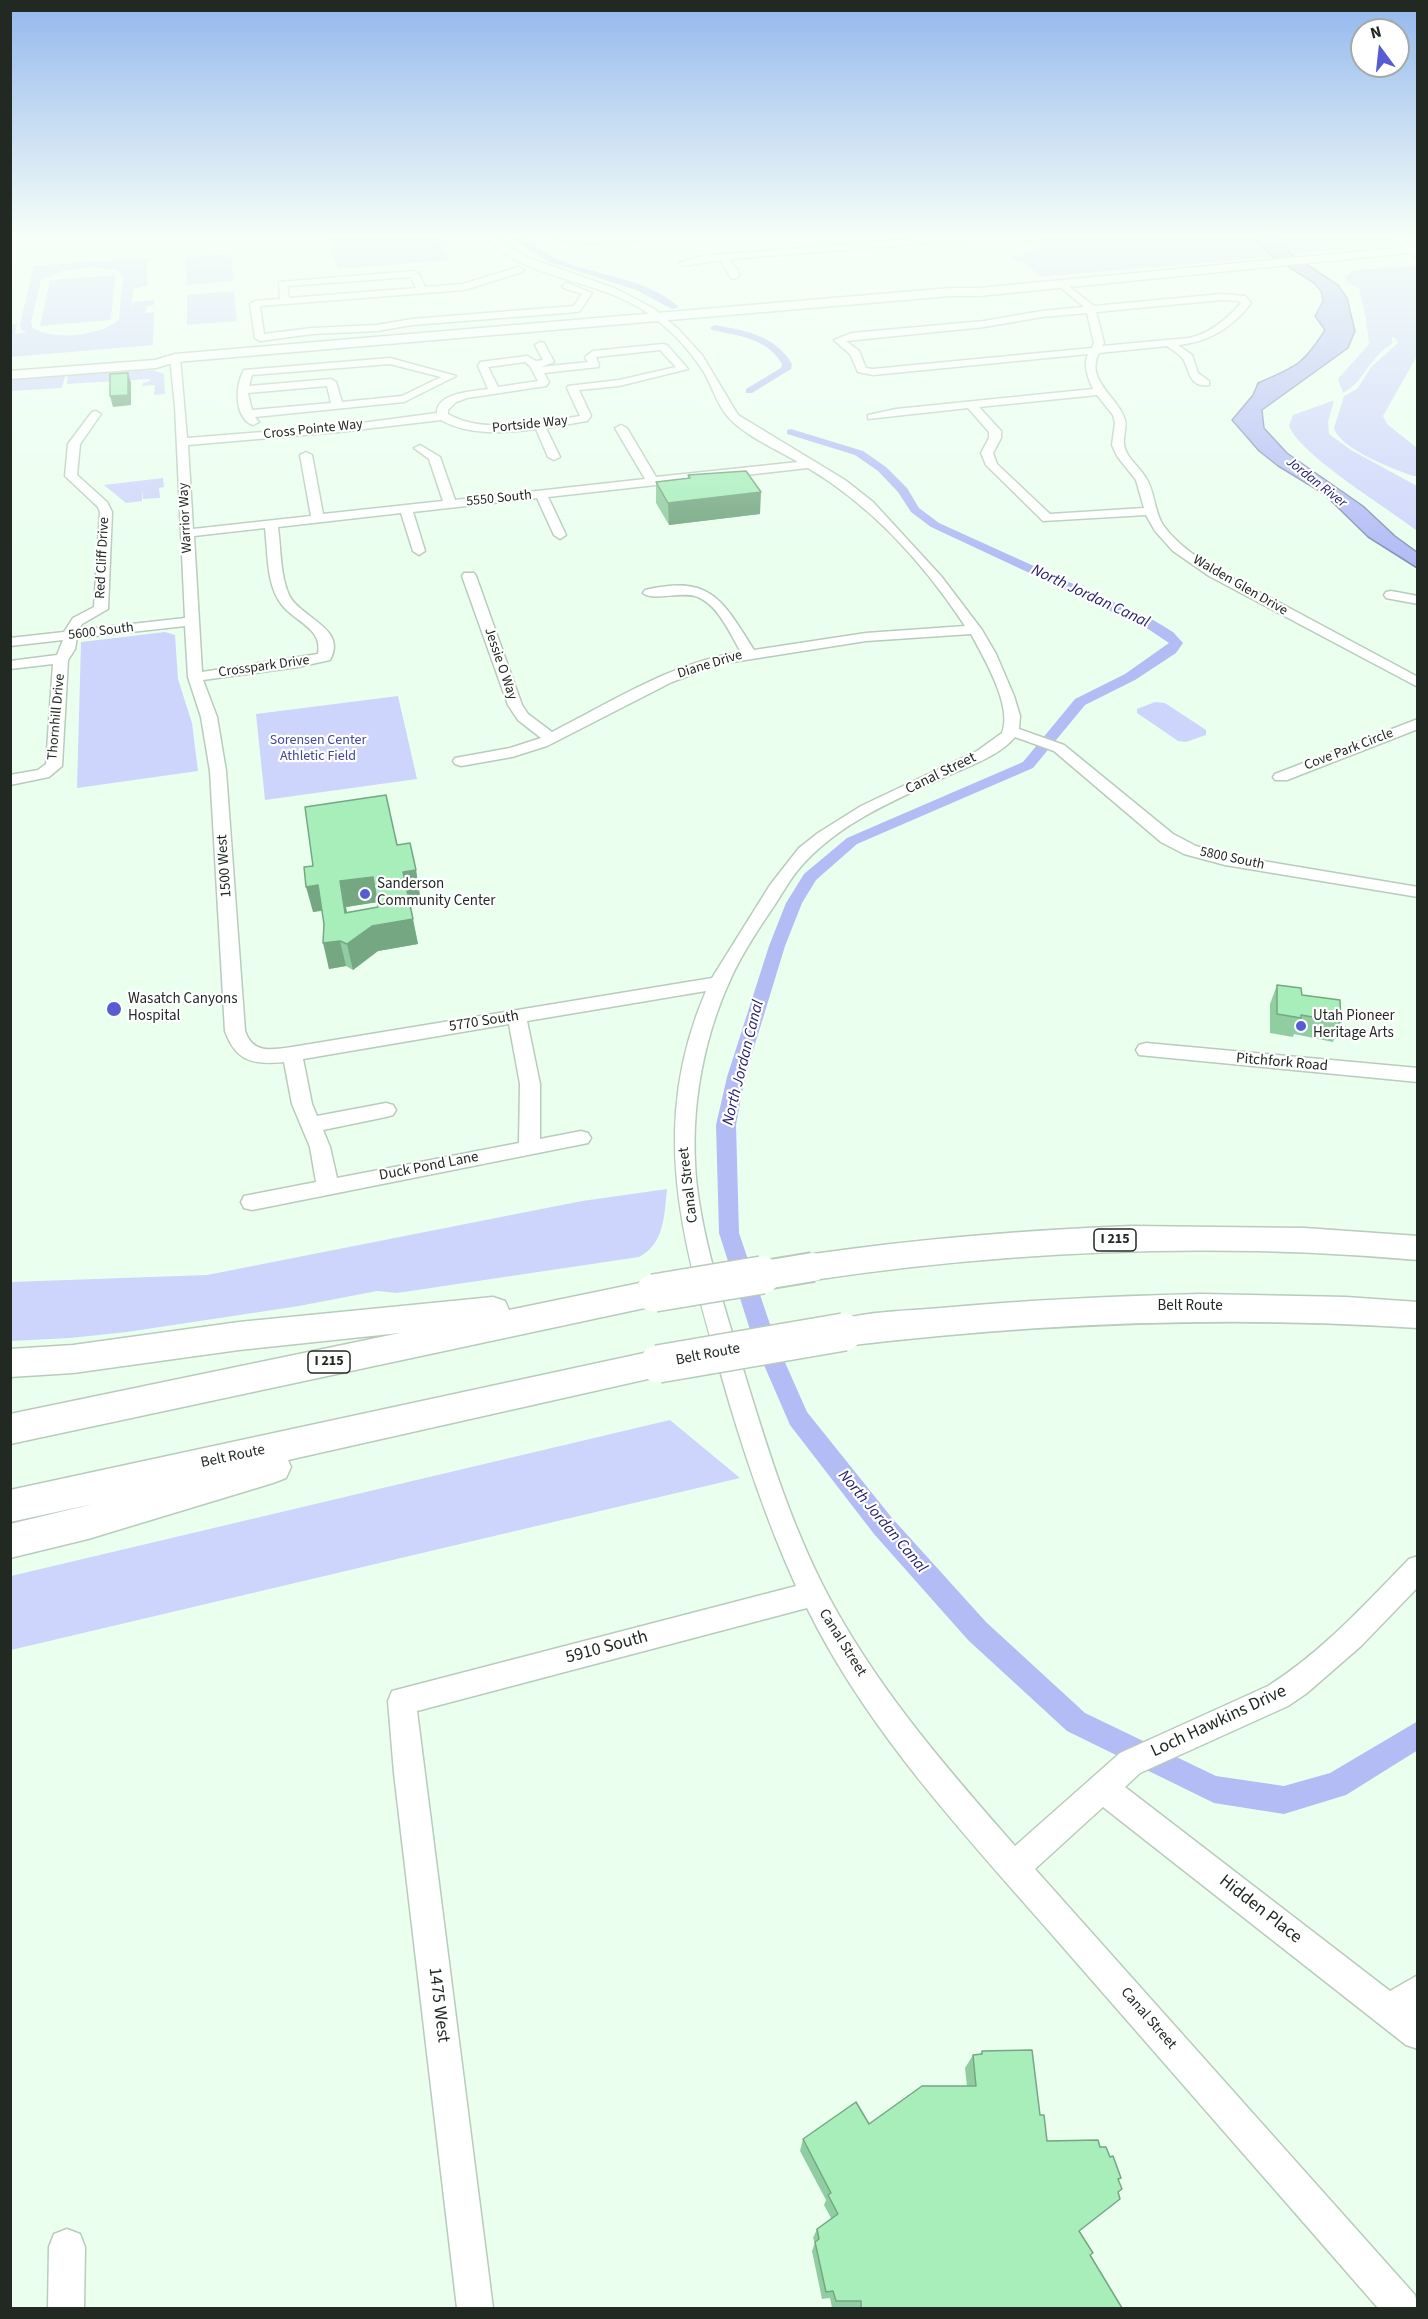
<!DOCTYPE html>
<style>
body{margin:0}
#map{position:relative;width:1428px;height:2319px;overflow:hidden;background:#ebffef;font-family:"Source Sans 3",sans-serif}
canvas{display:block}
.frame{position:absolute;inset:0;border:12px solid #222923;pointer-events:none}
.north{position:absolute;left:1350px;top:18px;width:60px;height:60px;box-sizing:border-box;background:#fff;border:2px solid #a7a9a7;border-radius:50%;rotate:345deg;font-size:16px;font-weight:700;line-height:24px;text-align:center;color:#222923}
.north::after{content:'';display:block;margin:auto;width:21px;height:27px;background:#575cd3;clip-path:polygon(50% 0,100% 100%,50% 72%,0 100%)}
</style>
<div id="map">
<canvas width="1428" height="2319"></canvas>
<div class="frame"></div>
<div class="north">N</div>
</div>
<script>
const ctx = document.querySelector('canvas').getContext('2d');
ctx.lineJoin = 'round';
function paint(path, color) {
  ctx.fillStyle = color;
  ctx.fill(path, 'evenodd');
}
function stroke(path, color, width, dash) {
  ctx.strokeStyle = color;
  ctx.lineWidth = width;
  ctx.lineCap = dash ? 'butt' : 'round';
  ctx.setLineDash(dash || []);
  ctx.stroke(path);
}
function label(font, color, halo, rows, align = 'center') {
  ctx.font = font + ' "Source Sans 3",sans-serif';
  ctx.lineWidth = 4.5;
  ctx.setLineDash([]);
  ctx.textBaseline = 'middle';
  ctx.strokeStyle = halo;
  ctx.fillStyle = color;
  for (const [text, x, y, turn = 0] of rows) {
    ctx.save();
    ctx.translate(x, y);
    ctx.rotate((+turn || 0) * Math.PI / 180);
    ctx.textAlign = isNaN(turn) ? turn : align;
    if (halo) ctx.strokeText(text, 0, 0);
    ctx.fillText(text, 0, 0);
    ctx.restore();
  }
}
paint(new Path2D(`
 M328,237H437L449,260L338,269Z
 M1042,237H1254L1273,257L1040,277L1027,264L1010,258L1041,248Z
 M1280,237H1389L1390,245L1293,254Z
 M231,254L233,281L187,285L186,257Z
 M140,258L151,260L147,262V286L133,289L132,309L134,302L154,300V305L147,306L145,313L154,312L153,345L11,357V324H17L15,334L26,333L21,329L20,324L34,266ZM95,267L116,270L123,275L119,320C99,336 55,341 33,328L31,323L41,280L63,271Z
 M1417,266V356L1383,416L1387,424L1417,448V476H1413C1393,469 1340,449 1334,428L1344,396L1357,389L1372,366L1398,343L1395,338L1392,337V344C1370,356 1364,382 1343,393L1338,379L1369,344L1366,320L1359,288L1348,283L1344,277L1354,270Z
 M115,275L111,320L40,326L50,280Z
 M234,291L237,321L187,325V295Z
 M153,370L164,374L165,394L154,395L155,385L142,386L143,383L150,381V379L67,384L68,375Z
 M65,376L62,388L11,391V379Z
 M1332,401H1334L1328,422L1329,434L1351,450L1417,486V531C1388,508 1301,456 1289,426L1293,415Z
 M163,478L164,487L159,488L160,498L143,499L142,490V501L126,503L104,485Z
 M165,632L175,635L178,679L192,723L198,771L77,788L81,642Z
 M398,696L417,779L265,800L256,714Z
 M1155,702L1165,703L1206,730V735L1186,742L1178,741L1137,713V709Z
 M667,1189C664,1215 665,1243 639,1257L397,1293L377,1291L299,1306L127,1332L70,1338L11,1341V1282L207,1275L582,1201Z
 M670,1420L740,1478L11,1650V1576Z`), '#ced5fc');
const water = new Path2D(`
 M1254,237H1279L1291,254L1338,285L1347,298L1355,331L1348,348L1262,410L1264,428L1287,453L1363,506L1395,536L1417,552V568L1368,537L1324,494L1278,466L1259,451L1232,420L1253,395L1258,383C1296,366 1302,366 1325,330L1315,316L1323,301L1321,291L1314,283L1273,257Z`);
paint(water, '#b3bcf5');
stroke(water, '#8890b6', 1.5);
paint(new Path2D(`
 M510,237C526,235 540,251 555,258C594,276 646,277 679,307L672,309L636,290L549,262Z
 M715,325C746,331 775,335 792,364L791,369L752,393H746V389L781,368L782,364C767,338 739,336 712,330L710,328Z
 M791,429L863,451L886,467L907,488L919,508L939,523L1155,621L1173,632L1183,643L1176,653L1135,680L1085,705L1033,768L857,844L816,880L802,903L785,946L745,1077L736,1125L739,1233L776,1342L807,1412L892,1518L986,1622L1085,1713L1216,1776L1284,1786L1330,1773L1418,1721V1750L1346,1795L1284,1814L1214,1803L1067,1731L968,1640L874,1534L790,1425L754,1342L719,1233L716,1125L727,1077L769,946L786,903L804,874L847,838L1023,762L1075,699L1125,674L1169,643L1145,627L931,527L911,512L898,492L878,471L855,455L787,434V430Z`), '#b3bcf5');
const minor = new Path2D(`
 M484,237H493L529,258L614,288L653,308L678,329L702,355L738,415L845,480L873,502L941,576L982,630L996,654L1014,696L1020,716L1019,729L1064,745L1173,834L1196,846L1227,855L1418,887V897L1225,865L1184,854L1161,842L1054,751L1015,737C998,757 968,766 945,777C894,800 835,825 798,870C788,882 781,896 772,909C757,931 742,954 731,978C700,1045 688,1123 698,1195C706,1251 724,1305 740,1359C766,1444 792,1532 836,1610C884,1696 950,1772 1015,1846L1120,1753L1268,1686C1322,1652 1364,1605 1409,1559L1418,1556V1587L1361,1646L1307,1693L1288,1706L1140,1773L1125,1787L1390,1991L1418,1975V2049L1406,2045L1103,1807L1035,1869L1415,2295L1418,2308H1378C1271,2185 1163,2062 1055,1938C965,1835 868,1732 807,1608L417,1711L493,2308H457L394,1773L388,1701L392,1691L796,1586C764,1515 740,1442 719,1367C681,1236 649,1124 706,991L527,1021L540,1084V1139L581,1131L588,1133L591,1138L588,1143L252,1210L244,1208L241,1202L244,1196L316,1182L310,1147L292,1104L284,1062C254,1065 236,1062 225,1031L210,771L201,717L188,677L185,626L77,638L75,649L68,660L62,766L49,777L10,785V775L38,770L46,764L53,664L10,669V661L57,655L63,640L10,646V638L64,632L73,618L94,607L100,512L98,507L65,476L68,444L92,412L96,411L101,414L80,444L77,475L107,502L112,512L108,609L82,624L78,630L185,618L175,406L170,358L175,355L180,358L187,438L339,426L437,413C436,393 473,391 488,389L478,366L480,362L527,356L536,361L543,360L535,345L540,342L544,343L554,362L541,367L588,362L585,357L593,351L663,344L667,345L688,369L619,386L579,390L591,416L587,421L546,428L560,457L554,460L548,457L536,429C504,433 469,436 441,420L339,432L188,445L193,529L311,516L300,455L306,452L312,455L323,514L443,501L429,459L414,448L420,445L440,457L455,500L645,479L615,428L621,425L627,428L656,477L798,462C776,449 747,437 729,418C717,405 713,388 705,374C691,351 670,329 649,314C599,278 527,281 484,237ZM660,350L676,367L619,380L568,386L567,388L580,416C541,422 484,435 448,414V410L456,402L467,398L546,386L549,382L544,373L598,367L599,365L596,357ZM525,362L530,366L538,381L498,387L488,367ZM808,468C872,506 925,565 965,626L866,633L754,650C723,601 711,574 645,590L643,593C652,602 683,590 698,597C719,606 730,634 741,652C673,662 613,701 552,732L528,714L522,705L476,576L474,573H464L462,576L508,705L518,720L541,738L510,748L455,758L453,761L455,764L461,766L512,757L547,746L672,682L720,664L866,641L971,634C984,658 1013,707 1002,733L977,751L861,806L818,833L799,848L770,885L712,978L292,1047C271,1050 253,1054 245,1031L226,771L217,717L203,680L298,667L330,660C348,628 300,618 289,595C280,575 281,549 278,527L401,513L413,551L419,555L425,551L413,512L537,498L554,535L560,539L566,535L548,497ZM265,528C268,552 266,585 282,605C295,622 323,628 318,654L202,672L194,536ZM509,1024L520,1084L519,1143L337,1178L330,1147L323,1130L386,1117L393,1115L396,1110L393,1105L386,1103L317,1116L312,1104L303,1059Z
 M547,237H644L640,240L579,244Z
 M940,237H970L966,240L729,259L737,269L739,276L734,279L731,278L720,260L683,266L679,263L701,256Z
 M1393,237H1402L1418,251V259Z
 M519,267L524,270L522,272L464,290L260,306L264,334L312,328L377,325L412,319L574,306L582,294L564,288L562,286L567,283L592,293L580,311L577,312L412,325L377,331L312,334L260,341L255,338L250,304L255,301L280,299L279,282L414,271L419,274L425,287L463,284ZM411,277L416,288L289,298L287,286Z
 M1062,281L1094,306L1222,294L1245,296L1251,303C1232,328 1209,342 1178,345L1192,355L1198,373L1209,381V385C1188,388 1190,369 1183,359C1180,354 1172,350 1167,346L1099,353C1085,379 1116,396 1124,417C1128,426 1123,434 1124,444C1125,457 1140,467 1146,478C1155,492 1154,511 1163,525C1188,560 1243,583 1280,603C1326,628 1372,652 1418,677V687L1209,576L1173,551L1155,531L1146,515L1043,521L986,465L981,453L989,438V432L968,408L868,419V415L896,409L1093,389C1088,378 1083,366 1088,354L873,375L858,372L850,354L834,340L852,333L984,321L1042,311L1084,307L1059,286V282ZM1222,300L1239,301L1241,303C1227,319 1211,333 1189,338L1102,346L1104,343L1096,312ZM1087,313L1094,343L1092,348L873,369L866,368L859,351L846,341L984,327L1042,317ZM1097,395L1113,415L1115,423L1112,445L1117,456L1136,480L1144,508L1050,514L997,464L993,453L1001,438V431L979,407Z
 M390,358L456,376L404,402L255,417L259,422L253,425C234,418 235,385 244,370ZM390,364L441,377L402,396L342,402L336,382L331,379L249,386L252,375ZM327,386L331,403L252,410L248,393Z
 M1391,591L1418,596V604L1386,598L1384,595L1386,592Z
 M1418,719V729L1287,780H1275L1273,777L1275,774Z
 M1146,1043L1418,1068V1082L1139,1055L1136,1050L1139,1045Z
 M67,2229L80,2234L85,2247L84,2308H48L49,2247L54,2234Z`);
const major = new Path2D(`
 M1418,246V252L979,296H951L176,362L156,368L10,379V371L155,360L175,354L951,288H979Z`);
const highway = new Path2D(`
 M1132,1226L1305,1228L1418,1236V1260C1215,1242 1014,1250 813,1280L802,1276L797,1267L802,1258L813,1254C919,1239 1025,1230 1132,1226Z
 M654,1280L666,1284L670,1293L666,1302L654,1306L10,1444V1414L400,1333L239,1350L73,1373L10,1377V1349L73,1345L239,1322L493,1297L505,1301L509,1310Z
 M1202,1294L1346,1297L1418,1302V1328C1224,1315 1037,1323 844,1346L832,1342L827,1332L832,1322C866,1311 906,1311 941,1308C1028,1300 1115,1296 1202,1294Z
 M658,1350L670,1354L675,1364L670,1374L288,1460L291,1467L286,1478L273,1483L88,1539L10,1558V1524L93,1504L10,1522V1490Z`);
stroke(minor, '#b8cbbc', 3);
stroke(major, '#b8cbbc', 3);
stroke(highway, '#b8cbbc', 3);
paint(minor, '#fff');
paint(major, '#fff');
paint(highway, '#fff');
const highwayBridgeFar1 = new Path2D(`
 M753,1277L813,1267`);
const highwayBridge = new Path2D(`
 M654,1293L762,1275
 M658,1364L844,1332`);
stroke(highwayBridgeFar1, '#b8cbbc', 32, []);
stroke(highwayBridge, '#b8cbbc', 40, []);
stroke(highwayBridgeFar1, '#fff', 28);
stroke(highwayBridge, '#fff', 37);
paint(new Path2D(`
 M688,475L760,514L669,525L656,503V482L688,478Z
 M313,866L416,870L420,896L408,897L418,944L378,951L353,970L346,966L329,969L322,911L313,912ZM377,902L378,907L347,912L346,907Z
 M1277,985L1302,995L1341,1022L1333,1042L1294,1034L1293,1037L1270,1033V1004Z
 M982,2051L1040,2115L1047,2141L1100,2147L1118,2180L1079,2231L1090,2255L1122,2308H832L830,2298L822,2299L812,2251L815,2243L813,2238L817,2229L831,2218L824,2205L826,2200L800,2151L803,2139L869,2124L967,2086L965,2068L973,2055L980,2054Z`), '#90cda0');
paint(new Path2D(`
 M128,373L131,383V405L113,407L110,396Z
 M761,492L760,514L669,525L668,503Z
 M416,870L420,896L408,897L403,872Z
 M373,877L378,902L346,907L351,938L345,913L340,881Z
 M318,885L324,910L313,912L306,887Z
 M413,919L418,944L378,951L353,970L347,944L372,926Z
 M340,941L346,966L329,969L323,943Z`), '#75a782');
const building = new Path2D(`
 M128,373V395L110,396V374Z
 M746,471L761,492L668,503L656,482L690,478L688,475Z
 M386,795L397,845L410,843L416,870L403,872L413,919L372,926L347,944L340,941L323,943L324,924L318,885L306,887L304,867L313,866L305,807ZM373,877L378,907L345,913L340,881Z
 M1277,985L1301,988L1302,995L1340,1000L1341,1022L1301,1015V1018L1277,1014Z
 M1032,2050L1040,2115H1044L1047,2141L1098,2140L1100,2147H1106L1110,2157L1113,2156L1121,2178L1118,2179L1122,2189L1118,2192L1120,2199L1079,2231L1093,2253L1090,2255L1122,2308H861V2301H836L833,2291L826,2292L815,2242L819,2239L817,2229L838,2214L828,2195L831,2193L803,2139L856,2102L869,2124L922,2086H976L973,2055L982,2054V2051Z`);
paint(building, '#a7eeba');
stroke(building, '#75a782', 1.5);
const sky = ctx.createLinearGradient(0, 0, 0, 561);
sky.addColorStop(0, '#93b7ed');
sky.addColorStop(0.42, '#f6fff8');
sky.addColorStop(1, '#f6fff800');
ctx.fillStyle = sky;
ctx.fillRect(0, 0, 1428, 561);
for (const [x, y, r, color] of [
 [365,894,6,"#575cd3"],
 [114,1009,8,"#575cd3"],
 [1301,1026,6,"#575cd3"]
]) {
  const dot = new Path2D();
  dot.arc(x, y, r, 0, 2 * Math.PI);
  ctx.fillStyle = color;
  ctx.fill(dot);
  stroke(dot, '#fff', 2);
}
label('14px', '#222923', '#fff', [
 ["Portside Way",530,425,-6],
 ["Cross Pointe Way",313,430,-6],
 ["5550 South",499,499,-6],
 ["Warrior Way",186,518,-93],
 ["Red Cliff Drive",103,558,-87],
 ["Walden Glen Drive",1240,586,30],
 ["5600 South",101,632,-7],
 ["Jessie O Way",500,664,71],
 ["Diane Drive",710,665,-17],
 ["Crosspark Drive",264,667,-8],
 ["Thornhill Drive",57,717,-85],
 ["Cove Park Circle",1349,750,-21],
 ["5800 South",1232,859,12]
]);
label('italic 14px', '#23206e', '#fff', [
 ["Jordan River",1316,483,38]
]);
label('14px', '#424899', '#fff', [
 ["Sorensen Center",318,741],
 ["Athletic Field",318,757]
]);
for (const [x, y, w] of [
 [1115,1240,42],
 [329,1362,42]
]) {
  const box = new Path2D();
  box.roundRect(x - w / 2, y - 11, w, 22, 4.5);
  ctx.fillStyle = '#fff';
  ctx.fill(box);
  stroke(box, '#222923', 1.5);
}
label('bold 14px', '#222923', null, [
 ["I 215",1115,1240],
 ["I 215",329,1362]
]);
label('15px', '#222923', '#fff', [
 ["Canal Street",941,774,-26],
 ["1500 West",225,866,-94],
 ["5770 South",484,1022,-9],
 ["Pitchfork Road",1282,1063,5],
 ["Duck Pond Lane",429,1167,-11],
 ["Canal Street",689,1185,-97],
 ["Belt Route",1190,1307],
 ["Belt Route",708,1355,-11],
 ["Belt Route",233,1457,-12],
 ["Canal Street",842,1643,58],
 ["Canal Street",1148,2019,49]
]);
label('15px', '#222923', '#fff', [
 ["Sanderson",377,885],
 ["Community Center",377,902],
 ["Wasatch Canyons",128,1000],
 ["Hospital",128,1017],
 ["Utah Pioneer",1313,1017],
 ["Heritage Arts",1313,1034]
], 'left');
label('italic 16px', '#23206e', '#fff', [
 ["North Jordan Canal",1090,597,25],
 ["North Jordan Canal",744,1063,-76],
 ["North Jordan Canal",882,1522,50]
]);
label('18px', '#222923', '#fff', [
 ["5910 South",607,1648,-15],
 ["Loch Hawkins Drive",1219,1722,-25],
 ["Hidden Place",1260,1910,38],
 ["1475 West",438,2005,83]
]);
</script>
